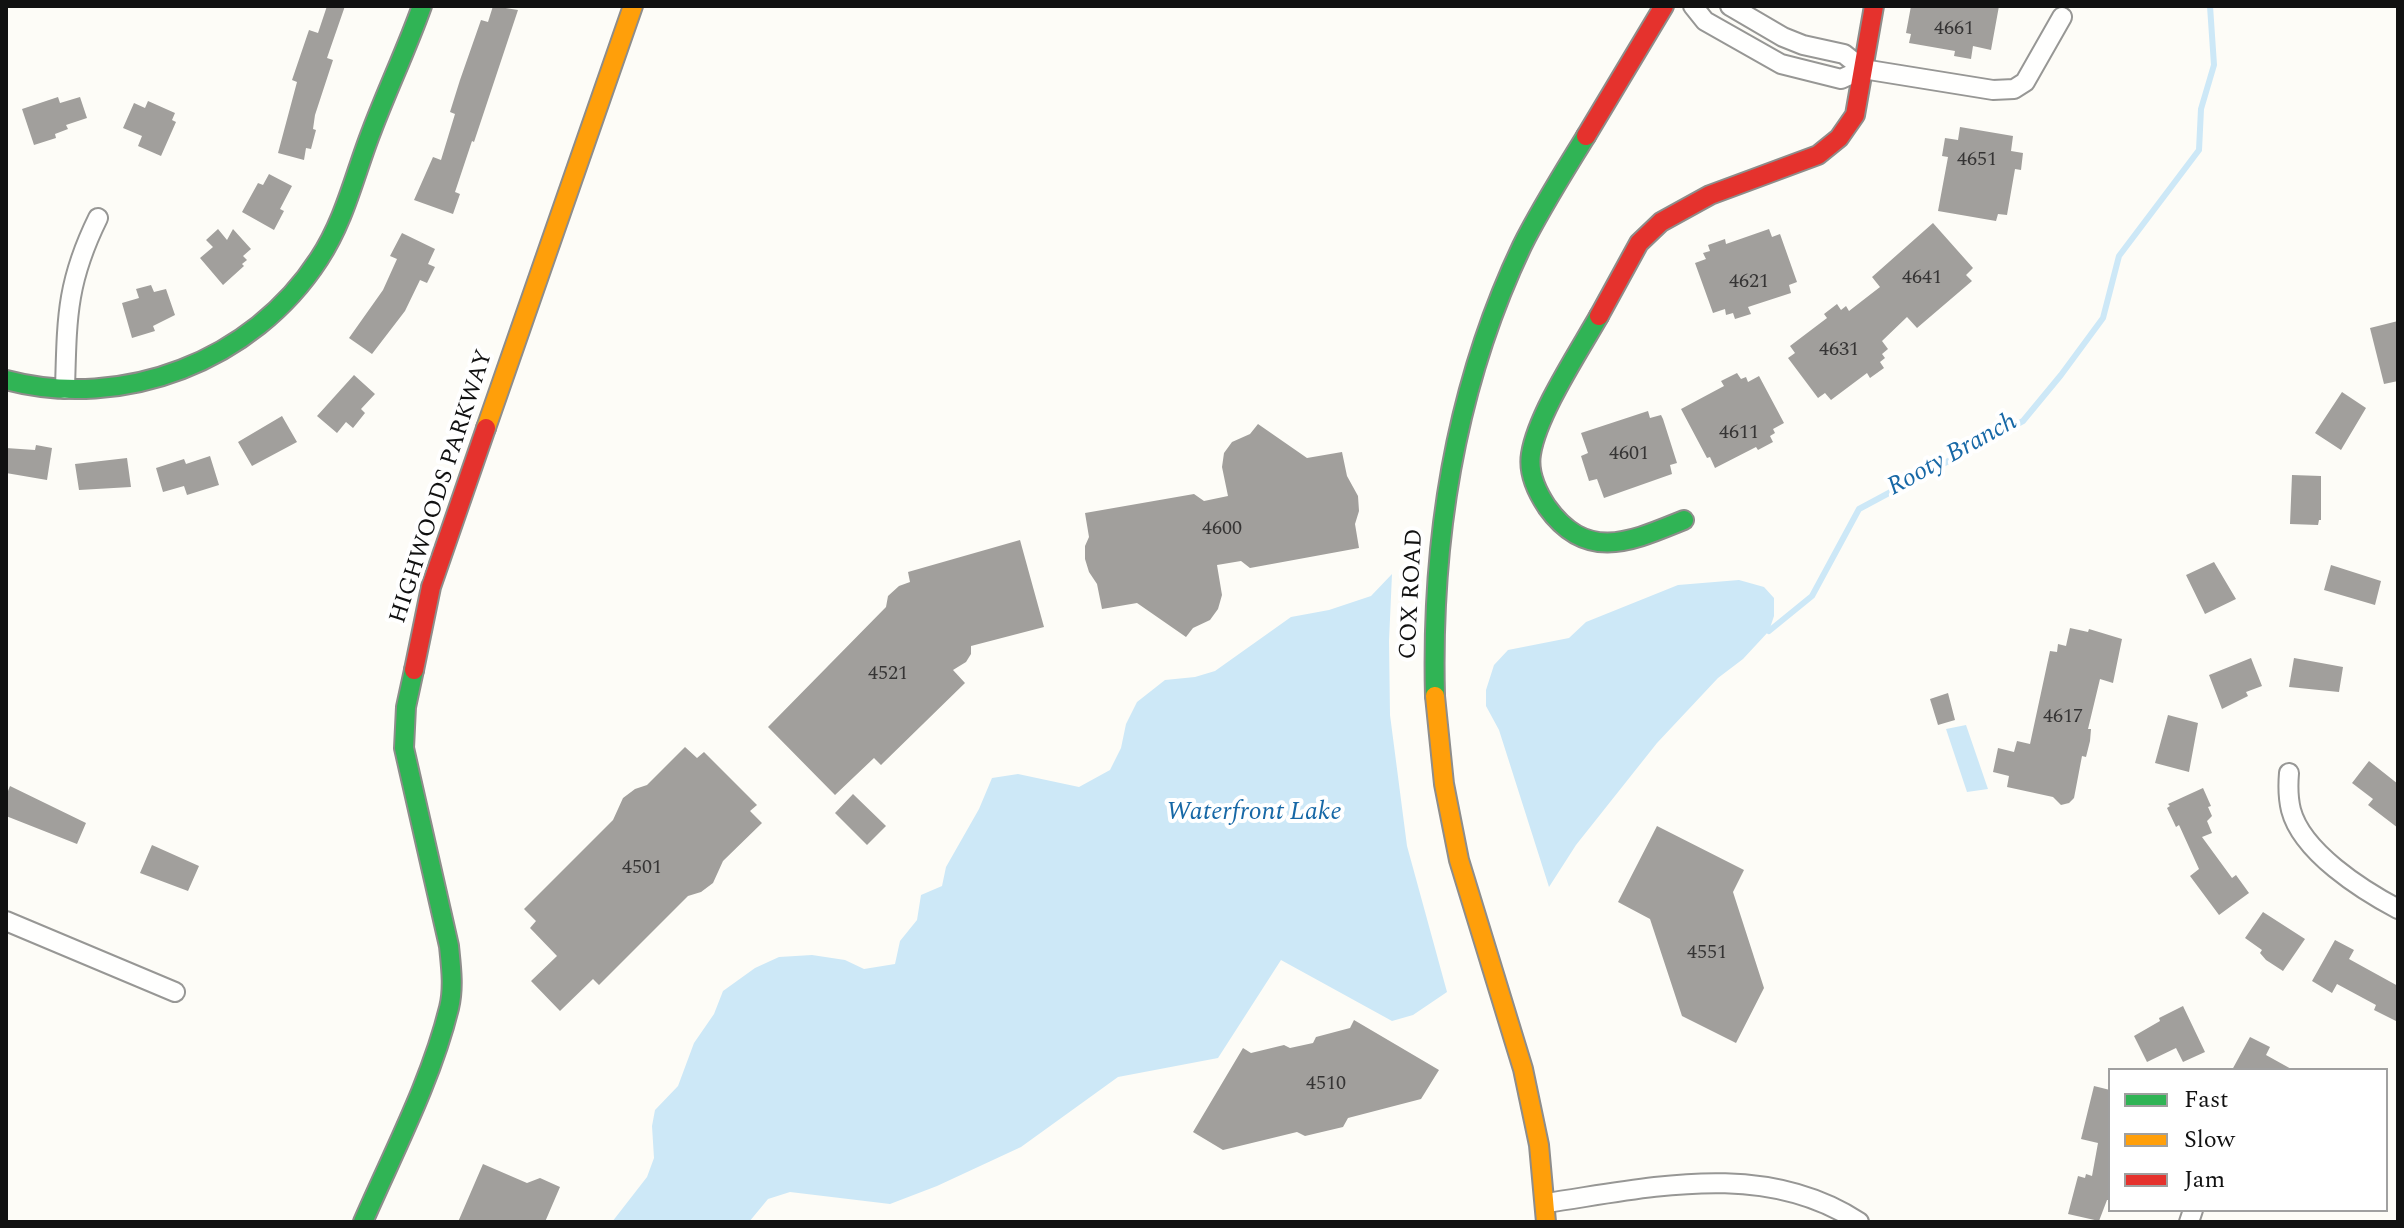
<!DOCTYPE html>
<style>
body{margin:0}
#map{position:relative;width:2404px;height:1228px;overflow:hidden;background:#fdfcf7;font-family:Spectral,serif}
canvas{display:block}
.frame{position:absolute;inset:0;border:8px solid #111;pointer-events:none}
.legend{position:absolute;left:2108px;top:1068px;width:280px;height:144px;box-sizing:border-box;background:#fff;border:2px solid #a0a0a0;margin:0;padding:10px 14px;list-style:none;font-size:24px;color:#111}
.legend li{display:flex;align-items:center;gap:16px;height:40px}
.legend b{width:40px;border:2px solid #a0a0a0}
</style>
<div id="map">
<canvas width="2404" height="1228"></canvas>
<div class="frame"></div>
<ul class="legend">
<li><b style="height:10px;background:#30b455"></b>Fast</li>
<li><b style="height:10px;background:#ff9f0a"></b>Slow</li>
<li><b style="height:10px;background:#e5322d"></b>Jam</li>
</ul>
</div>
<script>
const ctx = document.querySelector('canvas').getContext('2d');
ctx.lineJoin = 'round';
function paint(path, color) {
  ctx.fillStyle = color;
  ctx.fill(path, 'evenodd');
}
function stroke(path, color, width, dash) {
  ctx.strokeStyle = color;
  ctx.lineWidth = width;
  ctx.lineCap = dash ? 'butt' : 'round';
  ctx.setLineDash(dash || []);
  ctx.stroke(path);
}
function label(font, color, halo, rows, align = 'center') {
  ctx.font = font + ' Spectral,serif';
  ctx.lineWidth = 8;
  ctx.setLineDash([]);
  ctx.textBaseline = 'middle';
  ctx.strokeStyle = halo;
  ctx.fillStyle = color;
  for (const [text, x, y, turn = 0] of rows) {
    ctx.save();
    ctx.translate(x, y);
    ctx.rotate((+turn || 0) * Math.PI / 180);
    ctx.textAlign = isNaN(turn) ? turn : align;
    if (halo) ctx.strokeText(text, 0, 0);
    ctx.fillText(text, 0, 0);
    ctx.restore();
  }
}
paint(new Path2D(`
 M1392,574L1389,641L1390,715L1407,846L1447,992L1413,1015L1392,1021L1281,960L1218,1058L1118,1077L1021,1147L937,1186L890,1204L790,1192L768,1199L749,1222H612L647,1177L654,1158L652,1126L655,1110L678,1086L694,1043L714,1014L723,991L755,968L779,957L812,955L845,960L864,969L895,964L900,941L917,920L921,895L942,886L946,867L979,809L992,778L1018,774L1079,787L1110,770L1121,748L1126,724L1137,702L1165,680L1195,677L1215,671L1291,617L1329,610L1371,596Z
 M1739,580L1764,587L1774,598V616L1769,631L1743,659L1718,678L1657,743L1576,845L1549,887L1499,730L1486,706V690L1494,665L1508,650L1569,638L1586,622L1678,585Z
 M1966,725L1988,789L1967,792L1946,729Z`), '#cde8f7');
stroke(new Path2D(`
 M1769,631L1812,596L1859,509L2023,421L2061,375L2103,318L2119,256L2199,150L2201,109L2214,65L2210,6`), '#cde8f7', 6);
paint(new Path2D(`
 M327,6H345L327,58L333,60L315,115L313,129L316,130L311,149L306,148L304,160L278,153L297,82L292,80L309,30L318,33Z
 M493,6L518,10L474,142L472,141L455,192L460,194L453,214L414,200L433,157L441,160L455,114L450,112L460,80L481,20L488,22Z
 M1911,6H1999L1991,50L1973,46L1971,59L1954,56L1955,51L1909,43L1911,34L1906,33Z
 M58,97L60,103L80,97L87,118L66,125L68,129L55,134L56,138L34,145L22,109Z
 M148,101L175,113L172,120L176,122L161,156L138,146L142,136L123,128L134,103L145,108Z
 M1960,127L2013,136L2011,151L2023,153L2021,170L2015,169L2007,215L1998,214L1996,221L1938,211L1948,157L1942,156L1945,138L1958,140Z
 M269,174L292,186L280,209L284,211L274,230L242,212L258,183L263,185Z
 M1933,223L1973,268L1966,275L1972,281L1917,328L1907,317L1882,341L1888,349L1882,354L1885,358L1880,362L1884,368L1870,378L1867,373L1831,400L1825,393L1818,398L1788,358L1795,353L1790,346L1827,318L1824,314L1837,304L1841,310L1846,306L1849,311L1880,287L1872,277Z
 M218,229L227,240L233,229L251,249L243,256L247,260L242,264L244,266L223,285L200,258L213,247L206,240Z
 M1769,229L1772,237L1780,234L1797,282L1789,285L1791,293L1748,307L1751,314L1735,319L1733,313L1726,315L1725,309L1713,313L1695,263L1706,259L1703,253L1710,251L1708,245L1725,239L1726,244Z
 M402,233L435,249L428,264L435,267L427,283L420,280L405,311L372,354L349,338L383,290L397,259L390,256Z
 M151,285L154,292L166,289L175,315L153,326L155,331L132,338L122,303L139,298L136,289Z
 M2398,321V381L2384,384L2370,328Z
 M1737,373L1741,379L1746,377L1748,382L1759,376L1784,423L1773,429L1775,433L1770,436L1773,442L1758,450L1756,447L1715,468L1710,457L1707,458L1681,409L1724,386L1721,381Z
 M354,375L375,394L361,409L365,413L353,428L346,422L337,433L317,416Z
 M2342,392L2366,408L2341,450L2315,433Z
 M1648,411L1650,418L1661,415L1663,419L1677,463L1670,465L1672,474L1604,498L1597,479L1589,481L1581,456L1588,453L1581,433Z
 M282,416L297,442L252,466L238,442Z
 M1258,424L1307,458L1342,452L1347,476L1358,496L1359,511L1355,524L1359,548L1250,568L1241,561L1217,565L1222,595L1218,609L1210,620L1193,628L1186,637L1137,603L1102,609L1097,584L1089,572L1085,559V546L1089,537L1085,513L1194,494L1204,501L1228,496L1222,467L1224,453L1232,442L1250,434Z
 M36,445L52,448L47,480L6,473V448L35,450Z
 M210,456L219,485L187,495L184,486L163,492L156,468L184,459L186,464Z
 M127,458L131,487L79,490L75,464Z
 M2292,475L2321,476V520H2319L2318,525L2290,524Z
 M1020,540L1044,627L971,646V654L966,662L953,670L965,683L881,765L874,758L835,795L768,727L886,607L888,596L899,586L910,582L908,572Z
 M2214,562L2236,599L2205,614L2186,575Z
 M2331,565L2381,581L2375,605L2324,590Z
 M2070,628L2088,632L2089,629L2122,639L2113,683L2100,679L2088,729H2091L2090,741L2086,757L2082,756L2074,798L2069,803L2061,805L2053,797L2007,787L2009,776L1993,772L1998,748L2014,752L2017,741L2030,744L2050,651L2057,652L2058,644L2066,646Z
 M2251,658L2262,686L2246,692L2248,696L2222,709L2209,675Z
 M2294,658L2343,667L2339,692L2289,687Z
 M1948,693L1955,720L1938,725L1930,699Z
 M2168,715L2198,723L2189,772L2155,763Z
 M685,747L697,758L704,752L757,805L750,811L762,823L723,861L713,883L701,892L688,896L599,985L593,979L560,1011L531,981L557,956L530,928L536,921L524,909L613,820L623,798L635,789L647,785Z
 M2369,761L2398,784V828L2368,805L2373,799L2352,783Z
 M10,786L86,823L77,844L6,816V796Z
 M2203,788L2211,806L2208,807L2212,816L2207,821L2212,833L2202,837L2232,878L2236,875L2249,893L2219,915L2190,876L2199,869L2179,825L2176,827L2167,808L2170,806L2168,804Z
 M853,794L886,826L867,845L835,813Z
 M1657,826L1744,870L1733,892L1764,988L1736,1043L1682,1016L1650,919L1618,902Z
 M152,845L199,866L188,891L140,873Z
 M2263,912L2305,939L2283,971L2266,960L2260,953L2262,950L2245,938Z
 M2335,940L2354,950L2349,959L2398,986V1022L2374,1010L2376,1005L2337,984L2332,993L2312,981Z
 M2183,1006L2205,1052L2183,1062L2176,1048L2147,1062L2134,1036L2160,1021L2159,1018Z
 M1354,1020L1439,1070L1421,1099L1348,1118L1343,1127L1305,1136L1297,1132L1223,1150L1193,1132L1243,1048L1251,1053L1284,1045L1290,1048L1313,1043L1316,1037L1350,1028Z
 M2250,1037L2270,1047L2266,1055L2293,1070H2232Z
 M2094,1086L2110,1090V1200H2107L2099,1221L2068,1214L2078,1176L2085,1178L2086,1174L2092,1176L2098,1143L2081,1139Z
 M483,1164L527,1183L540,1178L560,1187L545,1222H458Z`), '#a19f9c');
const street = new Path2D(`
 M1693,6L1705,21L1781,64L1841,79L1863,69
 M1730,6L1783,37L1803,45L1844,54L1863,69L1993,90L2014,89L2025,82L2062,17
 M65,389C67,319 66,283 98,218
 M2289,773C2288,785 2288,798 2291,810C2302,852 2362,890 2398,909
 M6,921L175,992
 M1546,1203C1650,1188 1763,1159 1859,1222
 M2189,1222L2193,1210`);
const fast = new Path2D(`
 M1599,316C1578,353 1537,415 1531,454C1528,472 1537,492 1547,507C1587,563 1632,541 1684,520
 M6,380C123,411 253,361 319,259C345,220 355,173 372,130C388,88 407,48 422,6
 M1435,696C1431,541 1455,387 1522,246C1541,208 1564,172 1586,136
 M363,1222C393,1153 431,1081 449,1008C454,988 451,966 449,946L404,748L406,707L414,670`);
const slow = new Path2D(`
 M486,428L633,6
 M1435,696L1444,784L1459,860L1523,1069L1539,1145L1546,1222`);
const jam = new Path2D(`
 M1586,136L1664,6
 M1599,316L1639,243L1661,222L1710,195L1818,155L1839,138L1855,115L1874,6
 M414,670L431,587L486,428`);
stroke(street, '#979795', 22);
stroke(fast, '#8e8d8b', 22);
stroke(slow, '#8e8d8b', 22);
stroke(jam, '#8e8d8b', 22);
stroke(street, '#fffffe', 18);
stroke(fast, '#30b455', 18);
stroke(slow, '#ff9f0a', 18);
stroke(jam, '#e5322d', 18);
label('20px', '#353434', null, [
 ["4661",1954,30],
 ["4651",1977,161],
 ["4641",1922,279],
 ["4621",1749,283],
 ["4631",1839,351],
 ["4611",1739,434],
 ["4601",1629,455],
 ["4600",1222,530],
 ["4521",888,675],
 ["4617",2063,718],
 ["4501",642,869],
 ["4551",1707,954],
 ["4510",1326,1085]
]);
label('24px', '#111', '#fff', [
 ["HIGHWOODS PARKWAY",443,487,-72],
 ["COX ROAD",1413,594,-87]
]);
label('italic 26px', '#1768a6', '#fff', [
 ["Rooty Branch",1953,456,-29],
 ["Waterfront Lake",1254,814]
]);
</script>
